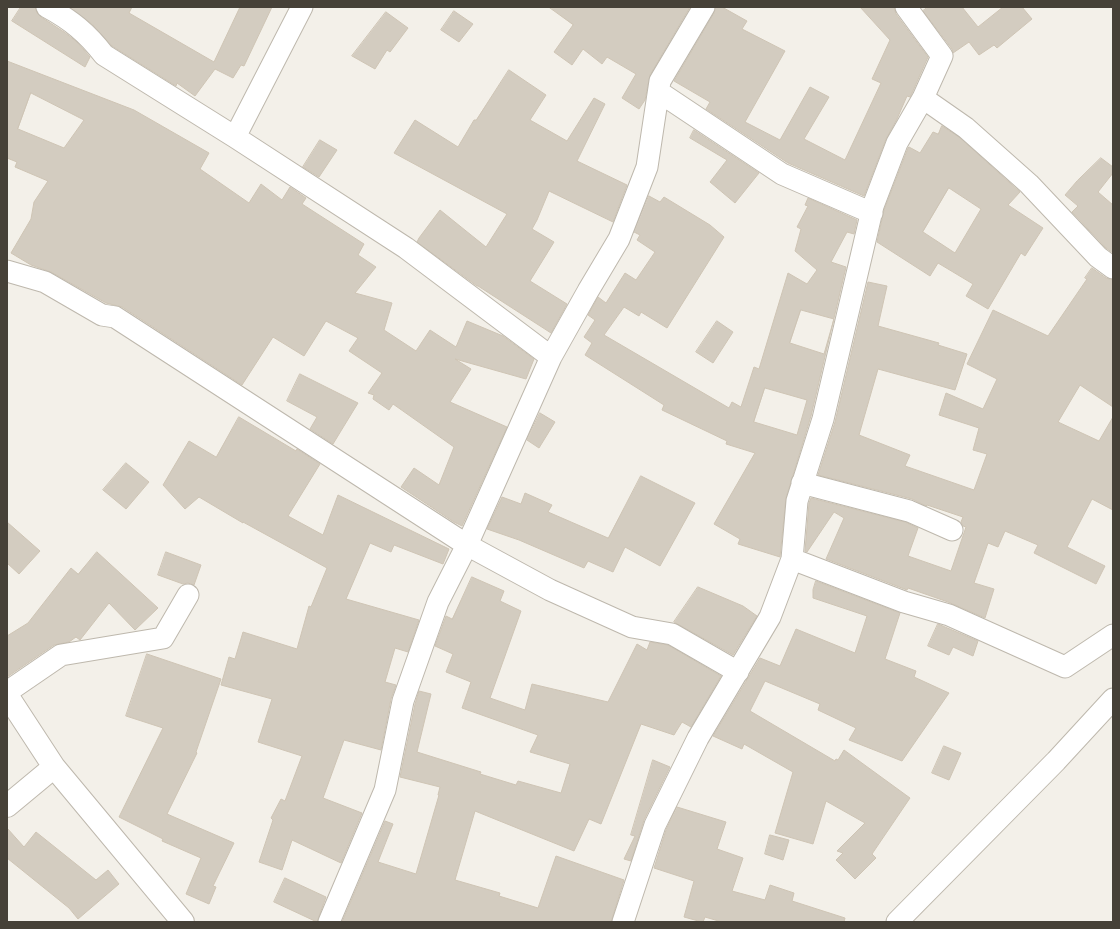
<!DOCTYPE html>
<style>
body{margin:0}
#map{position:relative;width:1120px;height:929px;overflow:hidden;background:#f3f0e9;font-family:"Fira Sans Condensed",sans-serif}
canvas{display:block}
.frame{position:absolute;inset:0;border:8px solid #464138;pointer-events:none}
</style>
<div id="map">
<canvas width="1120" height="929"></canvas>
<div class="frame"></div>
</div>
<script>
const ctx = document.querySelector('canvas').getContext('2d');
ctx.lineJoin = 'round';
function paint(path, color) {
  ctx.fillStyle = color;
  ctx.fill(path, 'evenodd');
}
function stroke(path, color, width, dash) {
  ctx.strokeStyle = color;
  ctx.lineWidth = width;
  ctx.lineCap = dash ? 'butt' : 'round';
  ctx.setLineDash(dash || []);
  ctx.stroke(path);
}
const building = new Path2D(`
 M21,7H35L37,13L41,17L64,32L77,42L90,57L85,67L12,21Z
 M70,7H132L129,13L214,62L240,7H272L244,66L241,65L233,78L215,69L195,96L177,83L176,86L112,46L93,25Z
 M549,7H690L650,75L645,100L639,109L622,98L636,74L607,57L602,64L583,49L572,65L554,52L573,25Z
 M716,7H722L747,21L742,29L785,51L745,122L780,140L810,87L829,97L804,139L845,160L881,83L872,79L890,40L860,7H894L896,14L928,57L912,93L910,97L907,96L897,119L886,139L864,196L788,163L706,109L710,102L674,81L714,13Z
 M928,7H962L978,27L1003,7H1022L1032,19L997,48L994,45L979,55L969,42L953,53L952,49L923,11Z
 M454,11L473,24L459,42L441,30Z
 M386,12L408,28L390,52L387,50L375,69L352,56Z
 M7,61L134,110L209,153L200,169L249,203L261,184L282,200L290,187L306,198L302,204L364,244L358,255L376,267L355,293L392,303L384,330L416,351L430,330L456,347L467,321L503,336L534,359L526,379L455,359L471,369L450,402L507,427L462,526L454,522L401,487L414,468L439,485L454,447L393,404L389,410L373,399L374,395L368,393L382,373L349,351L358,338L326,321L304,356L273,337L242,385L122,307L106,303L51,272L31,265L11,253L31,219L34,202L48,181L15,167L17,162L7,158ZM31,93L84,120L64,148L18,129Z
 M509,70L546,95L530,120L567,141L594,98L605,104L577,161L627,185L613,222L549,191L537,220L532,229L554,242L530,281L567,304L551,333L478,286H477L417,242L419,238L440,210L486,247L507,214L394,153L415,120L458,147L474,120H476Z
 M942,126L959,137L1020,192L1008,205L1043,228L1025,256L1021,253L988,309L966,296L973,284L938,263L930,276L877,242L884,210L908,148L909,147L920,153L933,132L938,134ZM949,188L981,209L955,253L923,232Z
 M694,130L759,173L735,203L710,182L727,160L690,138Z
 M320,140L337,150L319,177L303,167Z
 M1101,158L1113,167V173L1098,192L1113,205V253L1106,248L1072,212L1078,206L1065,195L1077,181Z
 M649,196L660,202L664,197L710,225L724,237L667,328L641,312L639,316L624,307L604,335L729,408L732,402L741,407L754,367L759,369L788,273L807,284L817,270L795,251L801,229L797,227L808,206L805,205L808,198L857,220L854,234L847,232L831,262L846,267L811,416L786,498L780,557L738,544L740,539L714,524L755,453L726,444L727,441L662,410L664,405L585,355L592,343L584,337L595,320L588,315L598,297L606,303L625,273L636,280L655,252L637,240L640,235L634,232ZM801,310L834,319L824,354L790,343ZM765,388L807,400L797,435L754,422Z
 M1092,268L1106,278L1113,280V407L1080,385L1058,422L1099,441L1113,417V510L1092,499L1067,547L1105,566L1096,584L1034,553L1038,545L1005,531L998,547L988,543L974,583L994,589L985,618L948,602L908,588L907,590L826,559L844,518L834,512L807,552L805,551L809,503L811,498L905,522L918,528L908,556L951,571L966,527L963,526L961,522L963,517L927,505L926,506L912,499L818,475L835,422L868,282L887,286L878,326L939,343L938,345L967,354L955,390L878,369L859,435L910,455L905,466L974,490L987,454L973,450L979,428L939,415L946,393L983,409L997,379L967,364L993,310L1048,336L1087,279L1085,278Z
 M717,321L733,332L713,363L696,352Z
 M300,374L358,403L333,444L310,429L317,417L287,401Z
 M540,413L555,422L539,448L527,440Z
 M239,417L296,451L297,449L320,464L288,516L323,535L338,495L449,549L443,564L394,545L391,552L370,543L346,599L419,620L408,652L395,648L385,682L396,685L391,699L381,750L344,740L323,798L362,813L341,863L292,840L282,870L259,862L273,820L271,818L281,799L285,801L302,756L258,742L272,699L221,685L229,657L235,659L243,632L297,649L309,606L311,607L327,568L243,522V523L199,497L185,509L163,485L189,441L216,457Z
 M126,463L149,482L126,509L103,490Z
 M641,476L695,503L660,566L625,547L613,572L588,561L584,568L519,540L487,529L502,497L521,504L525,493L552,505L548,512L608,538Z
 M7,522L40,551L19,574L7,563Z
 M97,552L158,608L135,630L109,603L80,640L76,637L69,642L54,645L7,677V636L28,623L71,568L78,574Z
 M166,552L201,565L194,585L188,583L183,584L158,575Z
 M472,577L504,591L500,601L521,611L490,698L525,710L532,684L608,702L637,644L647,650L650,642L668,645L721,676L691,727L682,722L674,735L641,724L601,824L589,819L574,851L475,811L455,880L500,893L499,896L538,908L556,856L624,880L611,922H342L385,821L393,824L378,862L416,874L439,795H438L440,787L400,777L415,704L419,691L431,694L417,752L481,772L480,774L516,785L518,781L561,793L570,764L530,752L538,735L462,708L471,682L446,672L453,654L435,646L446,616L452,619Z
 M816,581L900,613L885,659L916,671L914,677L949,693L902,761L849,740L856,728L818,710L820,704L765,681L750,711L835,761L836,759L838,760L844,750L910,798L872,854L876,858L855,879L836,860L843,853L837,851L865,823L826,801L813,844L775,833L793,772L744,744L742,749L713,736L760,658L780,666L796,629L855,653L867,616L813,598V590Z
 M698,587L743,606L757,616L733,655L674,622Z
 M938,624L978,641L973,656L953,647L949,655L928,646Z
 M147,654L221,679L196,752L197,753L167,814L234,843L213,886L216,887L209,904L186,894L201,858L162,841L163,839L119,817L163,728L126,716Z
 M944,746L961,753L949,780L932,773Z
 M653,760L670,767L644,820L631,861L624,859L635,836L631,835Z
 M677,807L726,822L717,849L743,858L732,891L765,900L770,885L794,893L792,901L845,918L844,922H722L705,917L703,922H702L684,917L694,881L654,868L666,830Z
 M7,828L24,847L36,832L96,880L108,870L119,884L78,919L69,908L7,858Z
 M770,835L789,840L783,860L765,854Z
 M285,878L326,897L317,922L274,902Z`);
paint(building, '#d3ccc0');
stroke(building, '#cec4b4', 1);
const minor = new Path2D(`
 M47,7C71,20 87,33 104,55L235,137L406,248L551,357
 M659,92L782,174L872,213
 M923,98L966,128L1029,184L1098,257L1113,268
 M235,137L302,7
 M7,271L45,282L102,315L115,317L467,545L550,590L632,627L672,634L738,672
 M802,483L909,511L952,530
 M792,559L904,602L949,615L1065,667L1113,635
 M7,692L61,655L163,638L188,595
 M329,922L385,790L403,701L438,602L467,545L551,357L588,291L619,239L647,167L660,81L704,7
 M623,922L655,825L698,738L770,617L792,559L797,501L823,419L873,206L897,143L923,98L942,56L906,7
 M897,922L1056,761L1113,699`);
const tertiary = new Path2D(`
 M7,695L54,767L183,922
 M7,806L54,767`);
stroke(minor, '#beb8ad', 23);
stroke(tertiary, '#beb8ad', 24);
stroke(minor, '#fff', 21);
stroke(tertiary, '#fff', 22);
</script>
